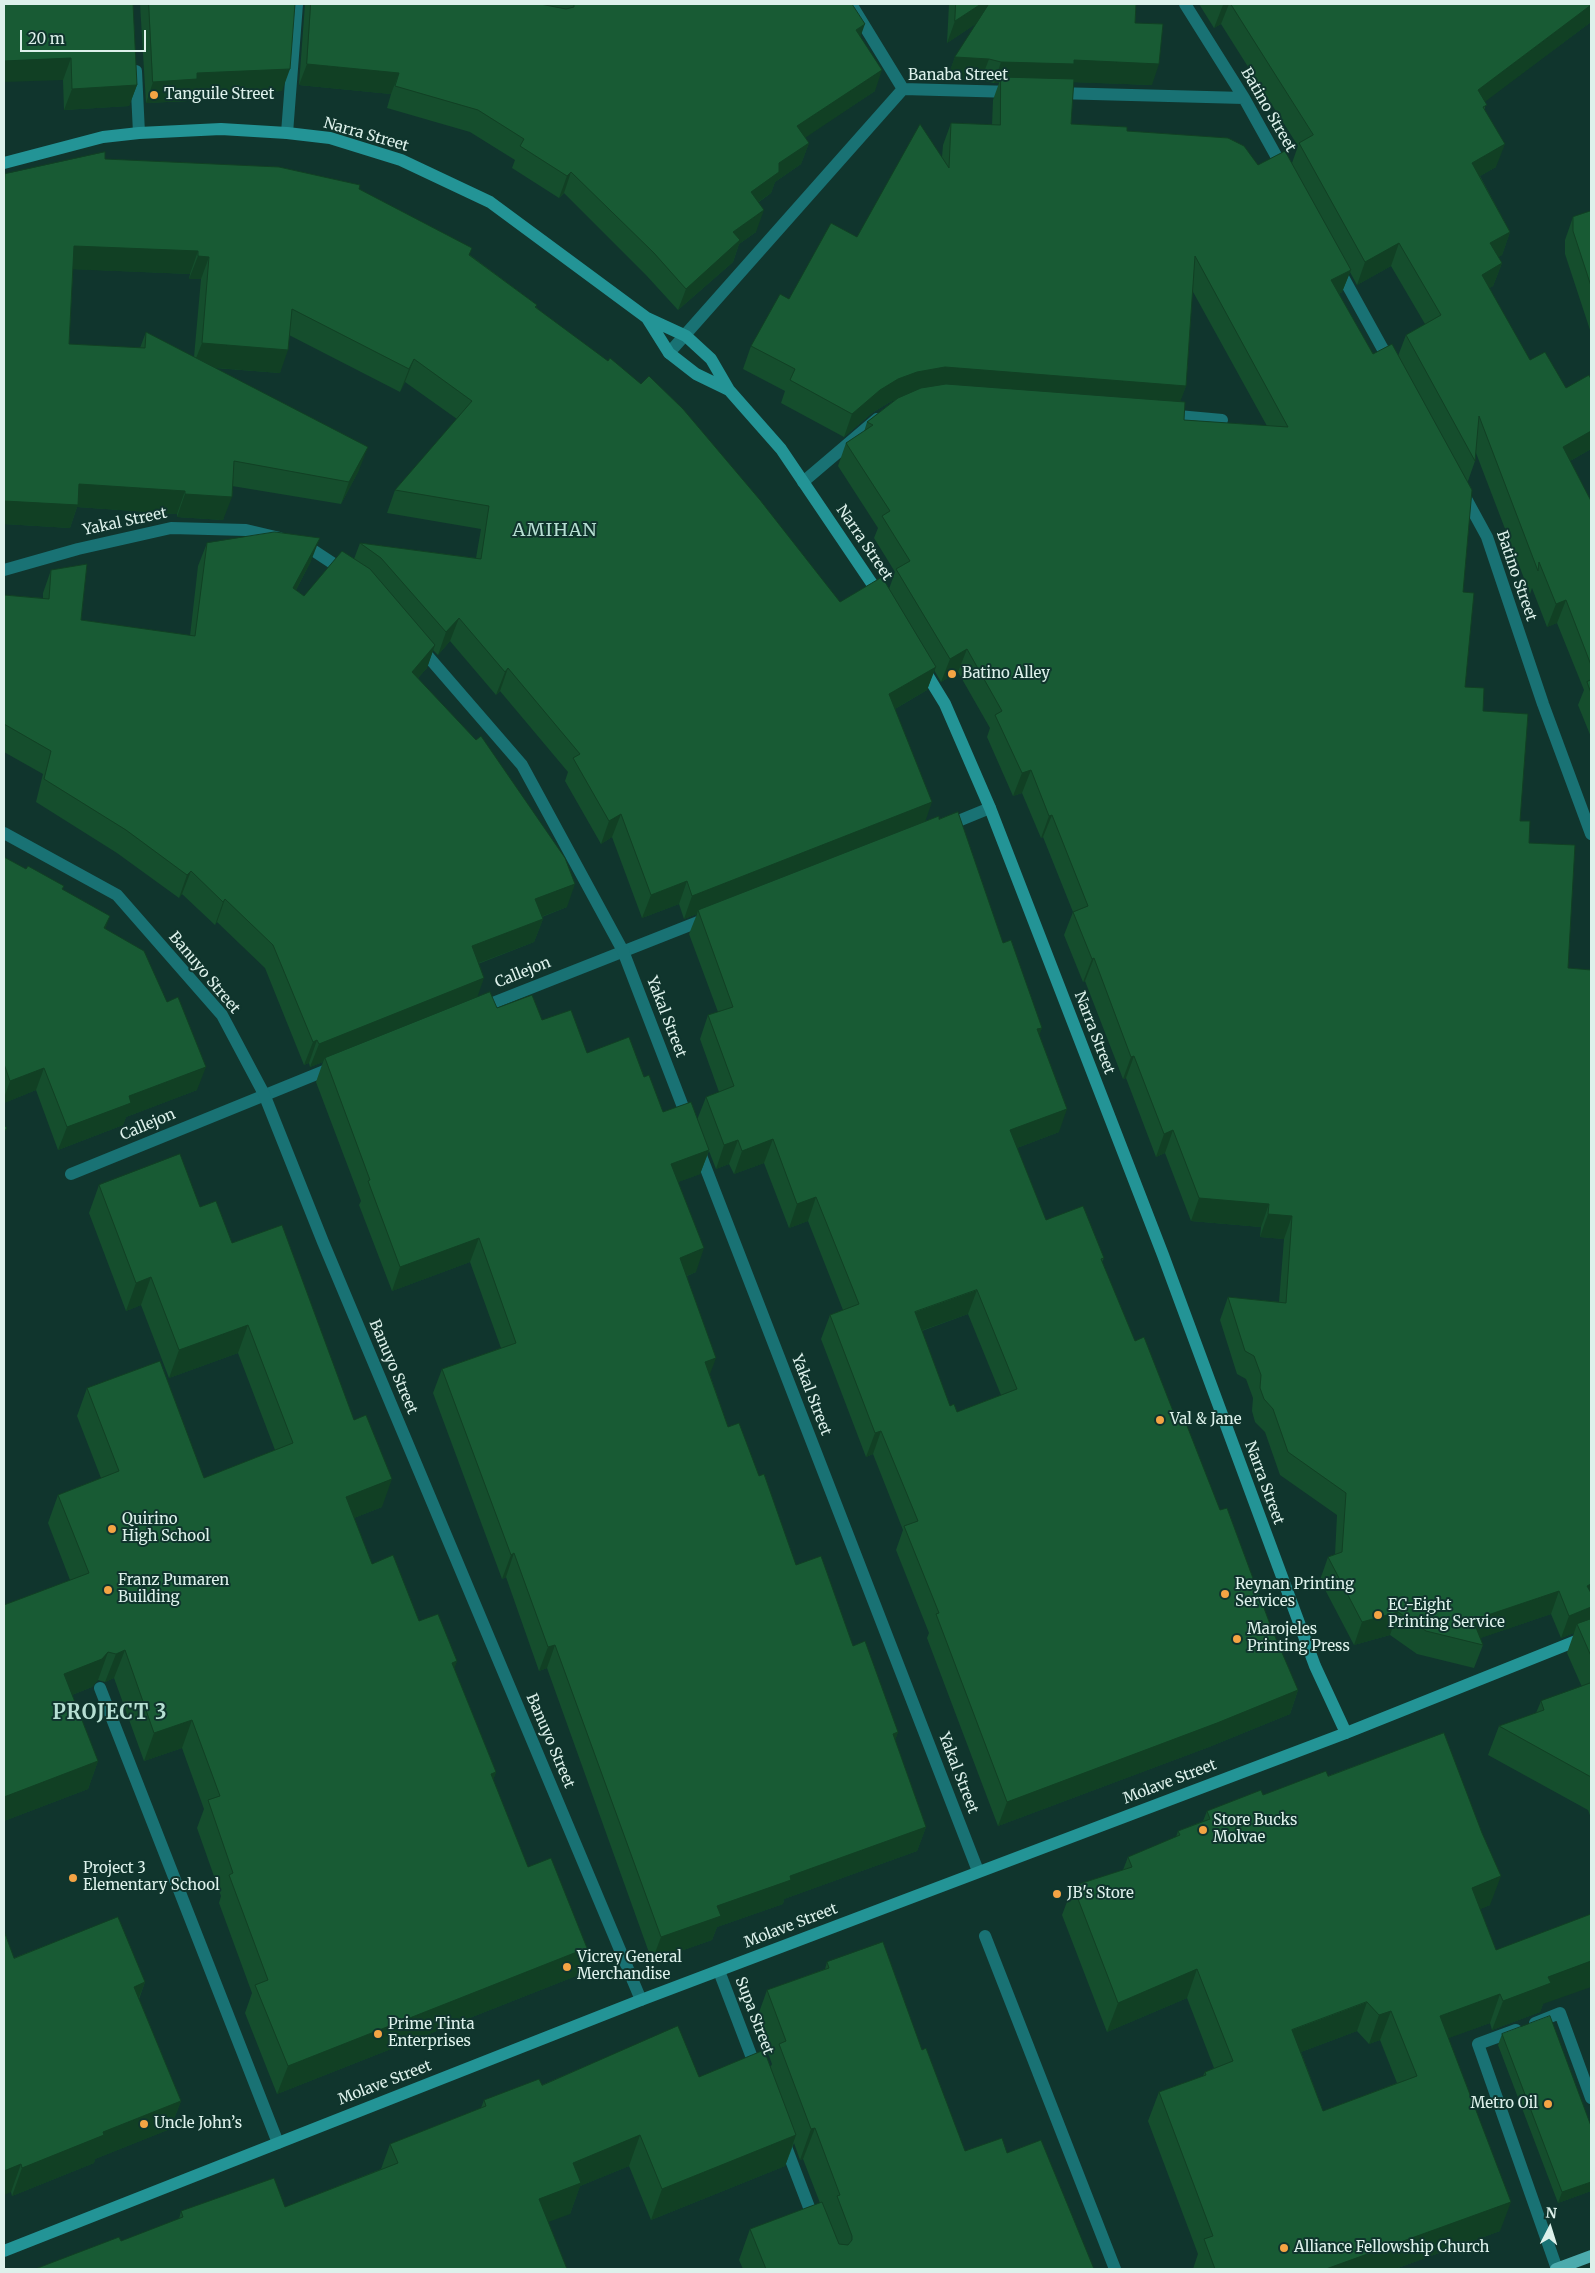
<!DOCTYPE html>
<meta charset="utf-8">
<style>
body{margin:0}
#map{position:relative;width:1595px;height:2273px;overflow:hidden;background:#10352d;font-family:Merriweather,serif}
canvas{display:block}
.frame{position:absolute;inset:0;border:5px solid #ddf1eb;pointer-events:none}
.north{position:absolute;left:1525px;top:2203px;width:50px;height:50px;-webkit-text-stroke:4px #10352d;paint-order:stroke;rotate:5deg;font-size:14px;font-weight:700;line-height:20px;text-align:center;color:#ddf1eb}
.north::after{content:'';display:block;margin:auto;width:18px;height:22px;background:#ddf1eb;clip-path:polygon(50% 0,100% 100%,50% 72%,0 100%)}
.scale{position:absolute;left:20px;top:30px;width:126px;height:22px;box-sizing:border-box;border:2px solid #ddf1eb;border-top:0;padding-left:6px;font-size:15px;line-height:18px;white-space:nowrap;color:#ddf1eb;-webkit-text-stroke:4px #10352d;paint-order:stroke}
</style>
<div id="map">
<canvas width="1595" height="2273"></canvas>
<div class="frame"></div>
<div class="north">N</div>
<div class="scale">20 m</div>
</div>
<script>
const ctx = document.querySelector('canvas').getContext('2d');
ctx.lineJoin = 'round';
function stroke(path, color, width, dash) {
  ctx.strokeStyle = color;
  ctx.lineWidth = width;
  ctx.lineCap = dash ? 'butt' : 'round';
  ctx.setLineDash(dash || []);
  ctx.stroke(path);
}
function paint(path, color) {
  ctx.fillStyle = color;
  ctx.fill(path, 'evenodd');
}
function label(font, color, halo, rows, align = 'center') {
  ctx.font = font + ' Merriweather,serif';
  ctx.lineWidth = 4;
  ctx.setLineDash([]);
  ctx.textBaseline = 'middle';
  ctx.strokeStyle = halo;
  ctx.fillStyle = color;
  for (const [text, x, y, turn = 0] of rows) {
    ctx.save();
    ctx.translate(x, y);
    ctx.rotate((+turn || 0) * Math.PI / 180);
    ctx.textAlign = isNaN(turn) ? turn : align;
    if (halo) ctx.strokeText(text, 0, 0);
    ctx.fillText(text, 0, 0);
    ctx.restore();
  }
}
stroke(new Path2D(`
 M287,133L297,4
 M1167,415L1222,420
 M803,482L877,419
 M946,826L990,808
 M480,1008L708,918
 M71,1174L334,1067
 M985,1936L1115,2269
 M719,1971L757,2071
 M1535,2023L1560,2013L1591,2098
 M1516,2030L1478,2044L1557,2269
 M783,2139L815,2223`), '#197274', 12);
stroke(new Path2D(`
 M851,4L903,89
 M1185,4L1244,98L1284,170
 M136,71L139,133
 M903,89L1013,92
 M1056,93L1244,98
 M1338,268L1390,362
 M669,353L903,89
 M1463,493L1487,537L1543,704L1591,834
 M302,543L346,572
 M4,570L78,549L171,528L246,530L280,538
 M419,646L522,765L623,951L688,1120
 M4,833L117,895L222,1015L264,1094L323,1242L641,2000
 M698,1148L978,1871
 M100,1688L278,2143`), '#197274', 12);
stroke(new Path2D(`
 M4,163L103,137L139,133L221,129L287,133L330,138L401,160L490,202L647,318L686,336L711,359L729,390L781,449L881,597
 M647,318L669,353L696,374L729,390
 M923,668L945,704L990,808L1163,1255L1315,1666L1346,1733
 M4,2251L641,2000L1346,1733L1591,1635`), '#239496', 12);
stroke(new Path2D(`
 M1556,2269L1591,2256`), '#4cabad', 12);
paint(new Path2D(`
 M4,4L137,85L129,106L64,110L63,80Z
 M140,4H295L282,91L192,95L189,101L146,103Z
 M305,4H852L875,91L805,137L809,143L801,164L775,182L771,193L759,202L756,232L739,244L733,262L678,310L646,275L564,193L559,198L512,168L515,160L470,132L387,108L391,94L299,85Z
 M949,4H1136L1135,23L1152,85L1073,82L1071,124L1127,131L1258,165L1292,163L1298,146L1221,24L1214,28L1199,4H1591V22L1485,101V111L1496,167L1480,176L1510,232L1502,255L1498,257L1502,263L1493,286L1489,288L1530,360L1566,388L1591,379V449L1570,461L1591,501V737L1578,705L1584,690L1557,623L1547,627L1532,588L1530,594L1476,453L1475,461L1468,481L1463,592L1465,687L1483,711L1520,821L1529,843L1568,968L1591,970V1818L1588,1810L1488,1755L1499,1726L1536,1713L1541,1701L1582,1687L1567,1653L1574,1633L1561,1638L1551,1614L1480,1638L1483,1645L1474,1668L1417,1654L1390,1635L1354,1645L1320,1580L1328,1557L1335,1555L1337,1515L1280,1475L1265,1432L1255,1422L1252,1411L1253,1398L1246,1379L1237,1374L1220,1320L1228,1297L1279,1302L1284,1239L1260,1237L1261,1227L1191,1221L1165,1153L1156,1157L1126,1078L1123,1079L1085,981L1083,982L1064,935L1073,912L1043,837L1041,838L1022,793L1013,796L987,737L990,728L958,672L941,682L934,670L927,690L895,709L925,822L1003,943L1042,1028L1039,1034L1059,1132L1017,1148L1046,1220L1104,1258L1102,1262L1135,1341L1175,1416L1220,1510L1298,1690L1290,1714L1209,1747L998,1826L927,1638L929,1633L896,1550L903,1530L873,1454L866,1457L821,1339L830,1315L843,1310L808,1221L789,1228L764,1163L734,1174L729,1164L716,1169L709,1151L700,1174L678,1182L696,1272L687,1276L710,1375L728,1427L759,1476L796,1565L853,1646L898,1732L895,1740L926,1827L917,1851L784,1899L783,1904L717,1927L712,1940L652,1961L547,1668L539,1671L506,1577L502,1579L433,1393L442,1369L501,1348L470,1262L392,1291L359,1205L361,1201L316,1082L323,1062L310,1067L309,1063L304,1065L265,968L217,922L215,925L182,894L179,898L117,853L36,802L43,774L4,752V595L43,598V593L51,570L81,620L190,636L198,566L207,543L311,561L296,590L304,596L354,559L360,543L476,558L481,529L387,513L395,490L457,419L405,382L400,392L289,335L280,373L215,368L359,470L341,504L232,486L223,520L177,517V514L77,507L70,528L4,524V176L5,174L105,159L359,189L470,255L537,305L536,307L840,602L889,589L895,572L874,538L878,528L838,466L846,443L864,432L867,422L895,400L890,402L872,413L844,437L781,403L785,391L743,369L751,346L789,299L857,237L942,157L943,145L951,123L992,125L993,100L999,83H994L981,80L947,79L955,57L977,23L947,43ZM1391,266L1425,324L1406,335L1398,356L1373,354L1339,294L1342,292L1350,272L1357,285ZM73,269L190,274L189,279H201L194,357L146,332L140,348L69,344ZM1192,290L1267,426L1184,420L1180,401L1186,386ZM450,641L496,695L500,691L568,772L565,781L601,844L612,837L642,918L679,904L684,919L697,914L689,934L718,1012L708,1015L700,1039L719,1092L706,1097L697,1120L663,1112L644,1077L587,1053L542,1020L497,1008L477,997L478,964L534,942L543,919L542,917L567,907L418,678L427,668L433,650L438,655ZM968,1314L1001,1395L957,1412L950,1406L922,1331Z
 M1591,211V333L1565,254V240L1573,217Z
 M4,857L26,869L64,886L62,890L105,929L197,1090L126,1117L123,1125L58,1150L36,1090L4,1103Z
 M99,1185L200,1207L232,1243L382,1507L354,1518L372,1564L419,1621L457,1661L454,1668L496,1772L493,1780L528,1867L587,1948L576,1976L277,2094L245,2013L252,1993L219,1903L221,1896L197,1828L204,1809L182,1748L144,1761L114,1678L105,1682L98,1680L92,1687L72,1695L98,1761L88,1789L4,1821L70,1580L48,1523L58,1495L101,1478L77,1416L87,1388L204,1478L275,1450L238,1353L169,1378L141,1305L126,1311L89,1213Z
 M1328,1776L1490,1905L1480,1909L1496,1950L1543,2004L1540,2012L1492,2030L1490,2023L1448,2038L1500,2231L1395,2269H1193L1198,2254L1148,2121L1159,2092L1203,2076L1205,2072L1214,2068L1187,1998L1107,2032L1062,1915L1073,1886L1123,1870L1128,1857L1176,1837L1178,1831L1203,1821L1207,1811ZM1357,2031L1369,2044L1380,2040L1397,2083L1323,2111L1301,2052Z
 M14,1958L145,1982L139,1999L181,2101L170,2129L95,2159L94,2163L12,2196L11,2192Z
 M827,1962L922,2050L965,2151L1007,2153L1094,2269H743L739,2260L750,2229L820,2203L803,2159L800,2160L794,2143L785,2166L651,2220L629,2166L580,2186L570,2214L121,2241L179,2219L181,2211L285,2207L381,2169L390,2144L481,2108L484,2100L542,2085L699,2077L770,2068L772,2064L756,2021L767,1990L825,1969Z
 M1502,2034L1591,2126V2191L1558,2203L1498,2045Z`), '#154e2d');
paint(new Path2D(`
 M981,4H992L988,16L947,43L955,21Z
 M1225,4H1229L1221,24L1214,28L1223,5Z
 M1591,5V22L1470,113L1478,90Z
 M865,24L857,46L856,30Z
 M955,57L989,59L981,80L947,79Z
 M71,58L63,80L4,82V61Z
 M1074,60L1159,64L1152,85L1067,82L1001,77L999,83H994L1001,62Z
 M307,64L399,73L391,94L299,85Z
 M290,69L282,91L192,95L189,101L146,103L153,82L197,73Z
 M882,70L875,91L790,148L797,126Z
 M137,85L129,106L64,110L72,89Z
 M809,143L801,164L775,182L771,193L743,213L751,192L779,163Z
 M1505,144L1496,167L1464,185L1472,163Z
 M571,172L564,193L559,198L567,176Z
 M764,210L756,232L739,244L733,262L678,310L686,289L733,232Z
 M1510,232L1502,255L1482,266L1490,243Z
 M1399,243L1391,266L1357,285L1365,262Z
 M74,246L198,251L190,274L66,269Z
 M198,256L209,257L201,279H189Z
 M1502,263L1493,286L1473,298L1482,275Z
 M1351,270L1342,292L1322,303L1331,280Z
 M202,343L288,350L280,373L193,366Z
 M414,359L405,382L400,392L409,369Z
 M945,367L1186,386L1178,408L909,395L890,402L872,413L844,437L852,414L880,390L898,379L917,372Z
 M1591,431V449L1554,470L1563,447Z
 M368,447L359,470L341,504L349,482Z
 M79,484L185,491L177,514L77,507L70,528L4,524V501Z
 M185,494L232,497L223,520L177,517Z
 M320,538L311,561L285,611L293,588Z
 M1566,600L1557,623L1547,627L1556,604Z
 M459,618L450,641L438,655L446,632Z
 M435,645L427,668L403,694L412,672Z
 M967,649L958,672L941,682L950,659Z
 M936,667L927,690L881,717L889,694Z
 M508,668L500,691L496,695L505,672Z
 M1031,770L1022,793L1013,796L1022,773Z
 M932,802L924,825L698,910L697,914L684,919L692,896Z
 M621,814L612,837L601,844L609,821Z
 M1052,815L1043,837L1041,838L1049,816Z
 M191,871L182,894L179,898L187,875Z
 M687,881L679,904L642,918L651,895Z
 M575,884L567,907L527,922L535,899Z
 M225,899L217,922L215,925L223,902Z
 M110,916L102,938L104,928Z
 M543,919L534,942L463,969L472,946Z
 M1094,958L1085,981L1083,982L1092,959Z
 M484,978L476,1001L325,1058L323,1062L310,1067L319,1044Z
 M1042,1028L1033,1051L1037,1029Z
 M317,1040L309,1063L304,1065L313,1042Z
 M1134,1056L1126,1078L1123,1079L1131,1057Z
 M206,1067L197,1090L126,1117L123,1125L58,1150L67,1127L129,1096Z
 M44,1068L36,1090L4,1103V1098L10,1081Z
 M1067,1109L1059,1132L1001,1154L1010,1130Z
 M1173,1130L1165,1153L1156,1157L1164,1134Z
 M773,1139L764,1163L734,1174L742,1151Z
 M738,1140L729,1164L716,1169L724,1145Z
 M709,1150L700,1174L662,1188L671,1164Z
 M816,1197L808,1221L789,1228L797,1204Z
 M1199,1198L1269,1204L1261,1227L1191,1221Z
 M1268,1214L1292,1216L1284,1239L1260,1237Z
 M479,1238L470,1262L392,1291L400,1267Z
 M704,1248L696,1272L671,1282L680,1258Z
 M151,1277L141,1305L126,1311L136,1283Z
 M977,1290L968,1314L906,1336L915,1312Z
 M248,1325L238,1353L169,1378L179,1350Z
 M716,1358L707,1382L705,1362Z
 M881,1431L873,1454L866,1457L875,1433Z
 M392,1479L382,1507L336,1525L346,1497Z
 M514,1553L506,1577L502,1579L511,1555Z
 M1591,1584V1604L1587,1586Z
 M1559,1591L1551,1614L1469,1642L1473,1620Z
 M1591,1607V1620L1577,1624L1574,1633L1561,1638L1569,1616Z
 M1398,1612L1390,1635L1354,1645L1362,1622Z
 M555,1645L547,1668L539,1671L548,1647Z
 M125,1650L114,1678L105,1682L116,1654Z
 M108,1652L98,1680L92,1687L54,1702L64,1674Z
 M457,1661L447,1689L452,1663Z
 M1298,1690L1290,1714L1209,1747L998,1826L1007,1802Z
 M192,1720L182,1748L144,1761L154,1733Z
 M898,1732L889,1756L893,1734Z
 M98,1761L88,1789L4,1821V1797Z
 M496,1772L486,1800L491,1774Z
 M926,1827L917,1851L784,1899L783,1904L717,1927L712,1940L652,1961L661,1937L717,1906L790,1876Z
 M1501,1876L1490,1905L1462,1917L1472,1888Z
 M587,1948L576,1976L277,2094L288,2066Z
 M1591,1961V1987L1543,2004L1540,2012L1492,2030L1503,2001L1548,1977Z
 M1197,1969L1187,1998L1107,2032L1118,2003Z
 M145,1982L134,2010V1987Z
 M1500,1994L1490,2023L1430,2045L1440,2016Z
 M1367,2002L1357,2031L1282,2059L1292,2030Z
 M1391,2011L1380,2040L1369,2044L1379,2015Z
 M181,2101L170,2129L95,2159L94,2163L12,2196L22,2168L103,2132Z
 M815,2128L803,2159L800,2160L811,2129Z
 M640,2135L629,2166L580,2186L570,2214L527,2230L539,2199L573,2163Z
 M796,2135L785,2166L651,2220L662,2189Z
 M21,2164L11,2192L4,2195V2171Z
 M1591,2182V2191L1558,2203L1562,2192Z
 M1511,2202L1500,2231L1395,2269H1326Z`), '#114024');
const building = new Path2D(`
 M4,4H133L137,85L72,89L71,58L4,61Z
 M149,4H295L290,69L197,73V79L153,82Z
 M311,4H540L566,9L574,7V4H852L865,24L856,30L882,70L797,126L809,143L779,163V172L751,192L764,210L733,232L740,240L686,289L654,253L571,172L567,176L520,146L524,139L478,110L395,86L399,73L307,64Z
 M956,4H981L955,21Z
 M989,4H1136L1135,23L1163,24L1159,64L1074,60V64L1001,62L989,59L955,57Z
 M1231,4H1591V5L1478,90L1487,105L1483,107L1505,144L1472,163L1510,232L1490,243L1502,263L1482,275L1530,360L1545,352L1566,388L1589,375L1591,379V431L1563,447L1591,501V665L1566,600L1556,604L1539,562L1538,571L1479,416L1475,461L1406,335L1441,315L1399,243L1365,262L1299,143L1313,135Z
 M1001,77L1074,79L1071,124L1127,127V131L1228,138L1244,146L1258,165L1285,151L1351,270L1331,280L1373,354L1392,344L1472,490L1463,592L1474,593L1465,687L1484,688L1483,711L1528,714L1520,821H1530L1529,843L1575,845L1568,968L1591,970V1584L1587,1586L1591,1593V1607L1569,1616L1559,1591L1473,1620L1483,1645L1426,1631L1398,1612L1362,1622L1328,1557L1342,1552L1346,1493L1288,1452L1273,1409L1264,1399L1260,1388L1261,1375L1254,1356L1245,1351L1228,1297L1286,1303L1292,1216L1268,1214L1269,1204L1199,1198L1173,1130L1164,1134L1134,1056L1131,1057L1094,958L1092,959L1073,912L1088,906L1052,815L1049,816L1031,770L1022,773L995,715L1002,711L967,649L950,659L896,569L910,561L882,516L890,511L846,443L873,425L867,422L898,398L921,388L946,384L1185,402L1184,420L1288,427L1195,256L1186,386L945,367L917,372L898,379L880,390L852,414L790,380L795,369L751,346L780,294L789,299L831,223L857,237L920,124L949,168L951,123L1000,125Z
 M105,152V159L279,167L360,185L359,189L472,248L469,255L537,305L535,307L608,361L610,358L641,384L649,376L683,409L760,500L840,602L882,577L936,667L889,694L932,802L692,896L687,881L651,895L621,814L609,821L573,758L580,754L508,668L505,672L459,618L446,632L381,558L360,543L481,559L489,506L395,490L472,401L414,359L409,369L292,309L288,350L202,343L209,257L198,256V251L74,246L69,344L145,348L146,332L368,447L349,482L234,461L232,497L185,494V491L79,484L78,505L4,501V186L5,174Z
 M1591,211V286L1573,231V217Z
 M275,532L320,538L293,588L304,596L342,551L370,569L435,645L412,672L476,740L481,736L565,858L575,884L535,899L543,919L472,946L484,978L319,1044L317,1040L313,1042L273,945L225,899L223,902L191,871L187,875L126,830L44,779L51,751L4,724V595L49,599L51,570L87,564L81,620L195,636L207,543Z
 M1591,680V693L1587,682Z
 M958,812L1003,943L1011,940L1042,1028L1037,1029L1067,1109L1010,1130L1046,1220L1083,1206L1104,1258L1101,1259L1135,1341L1144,1337L1175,1416L1182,1413L1220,1510L1227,1508L1271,1627L1298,1690L1217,1723L1007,1802L936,1614L939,1613L904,1526L918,1521L881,1431L875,1433L830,1315L859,1304L816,1197L797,1204L773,1139L742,1151L738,1140L724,1145L706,1097L734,1086L708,1015L733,1007L698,910L939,816V819ZM977,1290L1017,1389L957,1412L954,1404L950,1406L915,1312Z
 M4,857L26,869L28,866L64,886L62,889L110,916L104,928L144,951L167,1002L178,997L206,1067L129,1096L131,1103L67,1127L44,1068L10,1081L4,1064Z
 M490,992L497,1008L532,995L542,1020L571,1010L587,1053L629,1037L644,1077L649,1075L663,1112L691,1102L709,1150L671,1164L704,1248L680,1258L716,1358L705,1362L728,1427L739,1423L759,1476L764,1474L796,1565L821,1556L853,1646L865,1641L898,1732L893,1734L926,1827L790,1876L791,1880L717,1906L721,1916L661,1937L555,1645L548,1647L514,1553L511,1555L442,1369L516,1343L479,1238L400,1267L368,1181L370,1180L325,1058Z
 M4,1125L7,1128L4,1132Z
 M180,1154L200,1207L216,1201L232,1243L282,1225L354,1420L366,1415L392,1479L346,1497L372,1564L393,1555L419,1621L438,1614L457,1661L452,1663L496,1772L491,1774L528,1867L551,1858L587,1948L288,2066L255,1985L268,1980L229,1875L233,1873L208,1800L220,1796L192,1720L154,1733L125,1650L116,1654L108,1652L102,1659L64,1674L98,1761L4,1797V1605L89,1573L58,1495L119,1471L87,1388L160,1361L204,1478L293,1443L248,1325L179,1350L151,1277L136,1283L99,1185Z
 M1591,1619V1656L1577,1624Z
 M1591,1683V1777L1499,1726L1544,1710L1541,1701Z
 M1444,1733L1482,1833L1501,1876L1472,1888L1496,1950L1591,1914V1961L1548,1977L1551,1983L1503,2001L1500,1994L1440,2016L1511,2202L1326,2269H1215L1204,2239L1213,2236L1159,2092L1206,2075L1205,2072L1233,2061L1197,1969L1118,2003L1073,1886L1132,1867L1128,1857L1180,1835L1178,1831L1210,1819L1207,1811L1261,1790L1263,1795L1326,1771L1328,1776ZM1367,2002L1379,2015L1391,2011L1417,2076L1323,2111L1292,2030Z
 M118,1917L145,1982L134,1987L181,2101L103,2132L104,2135L22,2168L21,2164L4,2171V1931L14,1958Z
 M883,1942L922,2050L926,2048L965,2151L1002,2138L1007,2153L1041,2140L1094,2269H766L750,2229L822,2202L839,2244L848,2245L852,2240V2236L837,2196L840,2195L815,2128L811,2129L779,2044L786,2041L767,1990L829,1968L827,1962Z
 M1550,2016L1591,2126V2182L1562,2192L1502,2034Z
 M678,2026L699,2077L764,2050L796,2135L662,2189L640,2135L573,2163L581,2183L539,2199L567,2269H35L119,2237L121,2241L183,2217L181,2211L274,2178L285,2207L398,2163L390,2144L486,2106L484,2100L539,2079L542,2085Z`);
paint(building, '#185b34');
stroke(building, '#114024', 1);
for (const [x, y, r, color] of [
 [154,95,5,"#f4a444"],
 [952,674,5,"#f4a444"],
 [1160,1420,5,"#f4a444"],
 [112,1529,5,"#f4a444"],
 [108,1590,5,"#f4a444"],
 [1225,1594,5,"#f4a444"],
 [1378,1615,5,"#f4a444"],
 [1237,1639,5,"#f4a444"],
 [1203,1830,5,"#f4a444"],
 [73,1878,5,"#f4a444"],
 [1057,1894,5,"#f4a444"],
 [567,1967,5,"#f4a444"],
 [378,2034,5,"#f4a444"],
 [1548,2104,5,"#f4a444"],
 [144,2124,5,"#f4a444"],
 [1284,2248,5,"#f4a444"]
]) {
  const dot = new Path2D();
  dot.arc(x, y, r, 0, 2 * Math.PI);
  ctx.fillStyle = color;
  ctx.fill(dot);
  stroke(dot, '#10352d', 2);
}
label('15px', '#ddf1eb', '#10352d', [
 ["Banaba Street",958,76],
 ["Batino Street",1268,110,60],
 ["Narra Street",366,135,16],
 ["Yakal Street",125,522,-12],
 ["Narra Street",864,543,56],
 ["Batino Street",1516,576,71],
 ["Banuyo Street",204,973,50],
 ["Callejon",523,973,-22],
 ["Yakal Street",666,1017,69],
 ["Narra Street",1094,1033,69],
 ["Callejon",148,1125,-23],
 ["Banuyo Street",393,1367,67],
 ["Yakal Street",811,1395,69],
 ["Narra Street",1264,1483,70],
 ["Banuyo Street",550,1741,67],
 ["Yakal Street",958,1773,69],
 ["Molave Street",1170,1782,-21],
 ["Molave Street",791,1926,-21],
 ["Supa Street",754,2016,69],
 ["Molave Street",385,2083,-21]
]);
label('15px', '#ddf1eb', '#10352d', [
 ["Tanguile Street",164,95],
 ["Batino Alley",962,674],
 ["Val & Jane",1170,1420],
 ["Quirino",122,1520],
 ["High School",122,1537],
 ["Franz Pumaren",118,1581],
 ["Building",118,1598],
 ["Reynan Printing",1235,1585],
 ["Services",1235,1602],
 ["EC-Eight",1388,1606],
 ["Printing Service",1388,1623],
 ["Marojeles",1247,1630],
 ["Printing Press",1247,1647],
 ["Store Bucks",1213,1821],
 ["Molvae",1213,1838],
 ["Project 3",83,1869],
 ["Elementary School",83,1886],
 ["JB's Store",1067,1894],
 ["Vicrey General",577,1958],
 ["Merchandise",577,1975],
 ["Prime Tinta",388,2025],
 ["Enterprises",388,2042],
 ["Metro Oil",1538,2104,"right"],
 ["Uncle John’s",154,2124],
 ["Alliance Fellowship Church",1294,2248]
], 'left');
ctx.letterSpacing = '1px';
label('18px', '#b7dfd3', '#10352d', [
 ["AMIHAN",555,531]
]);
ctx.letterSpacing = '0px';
ctx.letterSpacing = '1px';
label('bold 20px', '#b7dfd3', '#10352d', [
 ["PROJECT 3",110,1713]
]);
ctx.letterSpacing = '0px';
</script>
